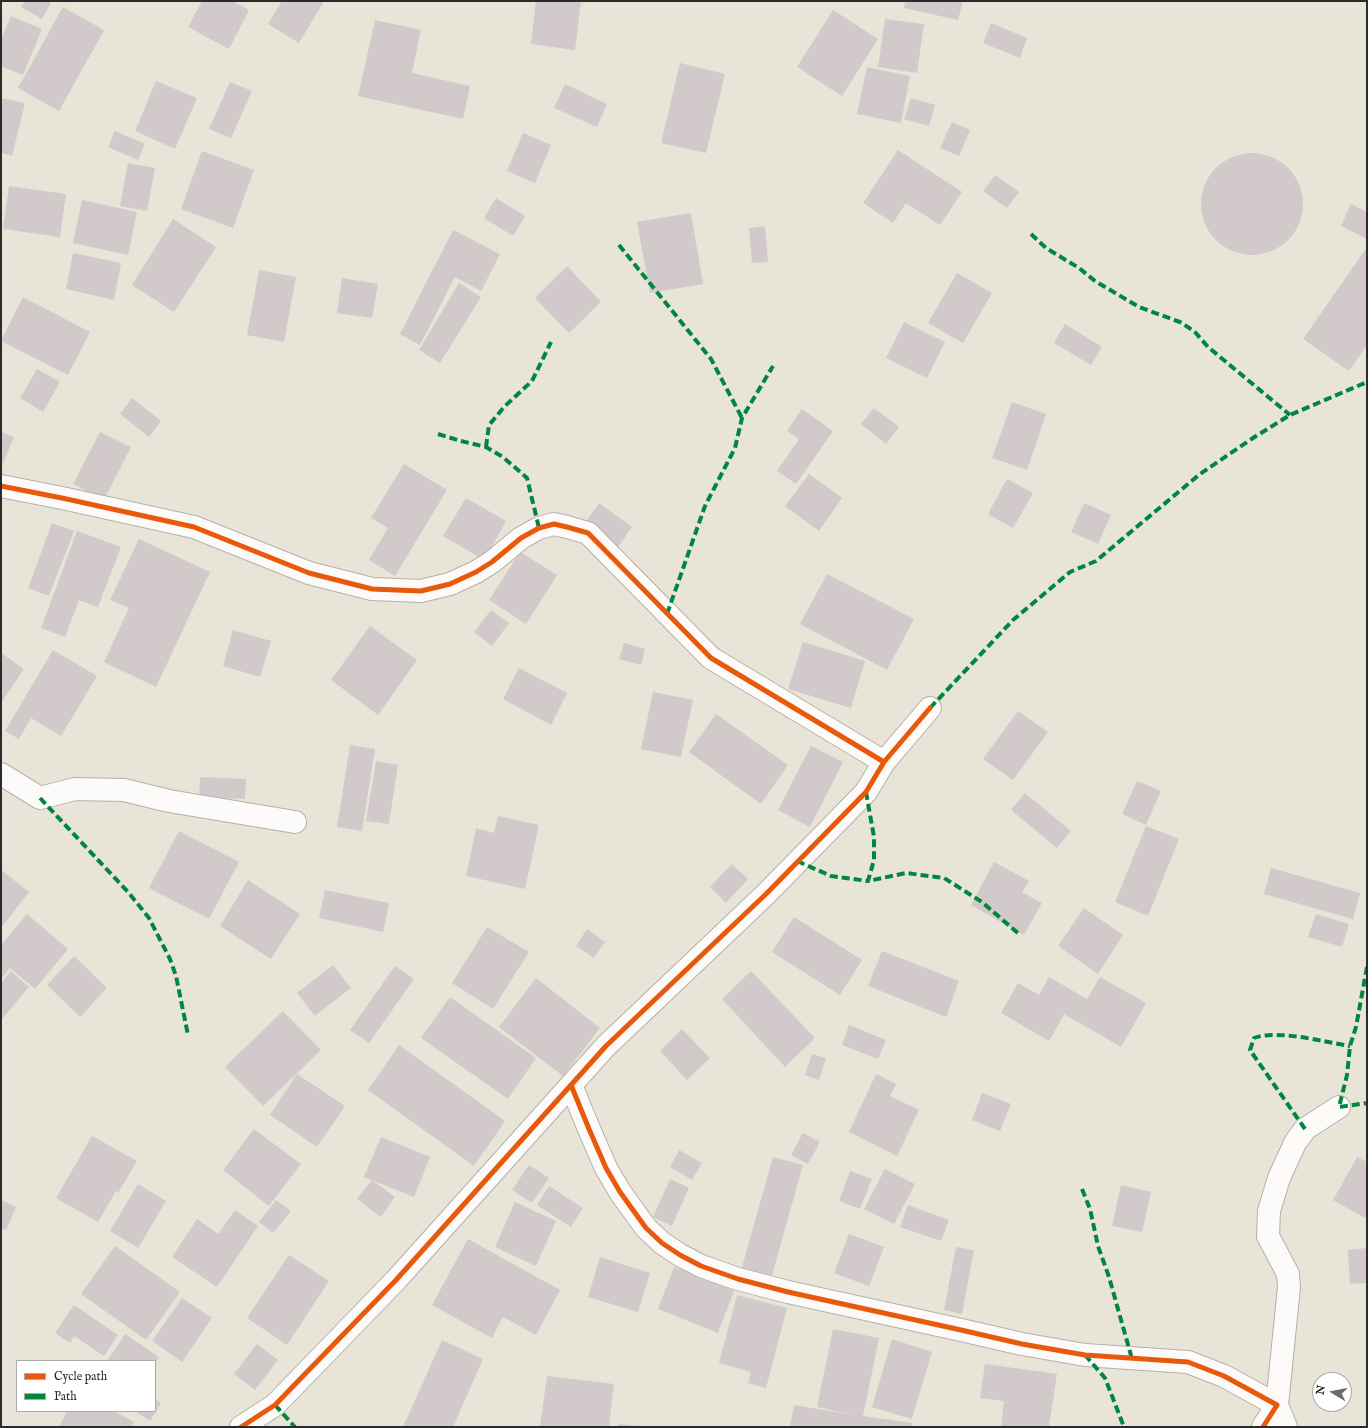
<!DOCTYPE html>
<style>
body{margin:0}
#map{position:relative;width:1368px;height:1428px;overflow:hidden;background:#e8e4d7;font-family:"IM FELL English",serif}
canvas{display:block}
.frame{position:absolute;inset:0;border:2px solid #2b2b2b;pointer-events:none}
.legend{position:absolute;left:16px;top:1360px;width:140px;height:52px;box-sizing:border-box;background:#fff;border:1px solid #aaa;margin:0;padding:5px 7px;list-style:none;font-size:12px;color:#2b2b2b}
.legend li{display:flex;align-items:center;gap:8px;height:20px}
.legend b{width:20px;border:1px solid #aaa}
.north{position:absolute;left:1312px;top:1372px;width:40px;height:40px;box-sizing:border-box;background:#fff;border:1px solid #aaa;border-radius:50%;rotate:280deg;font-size:11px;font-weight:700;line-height:16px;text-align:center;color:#2b2b2b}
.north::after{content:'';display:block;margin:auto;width:14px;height:18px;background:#6d6c67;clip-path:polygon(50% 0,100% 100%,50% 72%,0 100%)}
</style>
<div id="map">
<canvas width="1368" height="1428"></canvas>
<div class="frame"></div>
<ul class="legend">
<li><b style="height:5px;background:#e8590c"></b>Cycle path</li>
<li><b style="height:5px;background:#00873e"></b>Path</li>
</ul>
<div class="north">N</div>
</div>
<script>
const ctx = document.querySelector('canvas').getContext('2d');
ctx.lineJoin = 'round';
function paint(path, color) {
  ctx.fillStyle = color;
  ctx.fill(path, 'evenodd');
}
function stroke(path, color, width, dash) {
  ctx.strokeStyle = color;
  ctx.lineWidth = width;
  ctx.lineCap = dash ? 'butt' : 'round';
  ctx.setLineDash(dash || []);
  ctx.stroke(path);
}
paint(new Path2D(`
 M25,1H47L51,3L42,19L21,7Z
 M202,1H232L249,10L229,49L188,27Z
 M282,1H324L299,43L268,24Z
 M536,1H581L575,50L531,44Z
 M905,1H963L958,20L904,8Z
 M63,7L104,30L59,111L18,88Z
 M833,10L878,39L842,96L797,67Z
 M11,16L42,29L23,75L1,66V39Z
 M885,19L924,24L917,73L878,67Z
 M375,20L421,30L412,73L470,86L463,119L358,96Z
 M991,23L1027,38L1020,58L983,43Z
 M680,63L725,74L706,153L661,143Z
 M867,67L910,76L901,123L857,114Z
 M156,81L197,98L175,149L135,131Z
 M230,82L252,91L231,138L209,129Z
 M565,84L607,104L597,127L554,108Z
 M1,98L25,103L12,156L1,153Z
 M911,98L935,105L929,126L904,119Z
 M952,122L970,130L959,156L940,148Z
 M115,131L145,144L138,160L108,147Z
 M523,133L551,145L535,183L507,171Z
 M898,150L962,192L940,225L906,203L893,223L863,203Z
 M202,151L254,170L233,228L181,209Z
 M1201 204a51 51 0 1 1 102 0a51 51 0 1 1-102 0Z
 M128,163L155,168L147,211L120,206Z
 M995,175L1019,192L1007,208L983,191Z
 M9,186L66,194L60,237L3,229Z
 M496,198L525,216L513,236L484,218Z
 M82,200L137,212L128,255L73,243Z
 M1351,204L1367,212V239L1341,226Z
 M691,213L703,284L650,293L637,222Z
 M173,219L216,247L174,312L132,285Z
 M765,226L768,262L752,263L749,228Z
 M453,230L500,254L481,291L455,277L420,345L400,334Z
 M1367,247V345L1349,371L1303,339Z
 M73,253L121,263L114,300L66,289Z
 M567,266L601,302L569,333L535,298Z
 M259,270L296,277L284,342L247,335Z
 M957,273L992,293L963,343L928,323Z
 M342,278L378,284L372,318L337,313Z
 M459,283L481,297L440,363L419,350Z
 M23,297L90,332L68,375L1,341Z
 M904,322L945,342L927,378L886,358Z
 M1065,324L1102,347L1091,365L1054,343Z
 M37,369L60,382L43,412L20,398Z
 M132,398L161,421L149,437L120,414Z
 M1012,402L1046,414L1027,470L992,458Z
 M874,408L899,427L886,444L861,424Z
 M802,409L833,431L796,484L777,471L799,439L787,431Z
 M1,432L14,437L1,468Z
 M100,432L131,447L104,500L73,484Z
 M404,464L447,490L395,576L369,560L388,528L371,518Z
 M809,474L842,498L819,531L785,506Z
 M1007,479L1033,493L1013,528L988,514Z
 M466,498L506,521L484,560L443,536Z
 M599,503L632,527L618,547L585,523Z
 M1084,503L1111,515L1098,544L1071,532Z
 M52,523L74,531L49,596L28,588Z
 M77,531L121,547L98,607L79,600L65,637L41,628Z
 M139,539L210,572L156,687L104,662L129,608L110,600Z
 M520,552L557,575L526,624L489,600Z
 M827,574L914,619L887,670L800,624Z
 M491,610L509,623L492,646L474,632Z
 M370,626L417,660L378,715L331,680Z
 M233,630L271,641L260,677L223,666Z
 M803,642L865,661L851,708L788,689Z
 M624,643L645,649L641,665L619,659Z
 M53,650L97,676L61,736L31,718L19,739L5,731Z
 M1,653L24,669L1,703Z
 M519,668L567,693L551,725L503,699Z
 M653,692L693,700L681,757L641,749Z
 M1018,711L1048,732L1013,780L983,759Z
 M716,714L788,765L761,804L689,752Z
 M350,745L375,749L362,831L337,827Z
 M811,746L843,762L810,827L778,810Z
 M376,761L398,765L389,824L366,821Z
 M200,777L246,779L245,799L199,797Z
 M1137,781L1161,791L1146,825L1122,814Z
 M1025,793L1071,831L1057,848L1011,810Z
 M498,816L539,825L525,889L466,876L476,828L494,833Z
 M1146,826L1179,839L1148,916L1115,902Z
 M179,831L239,862L209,919L149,888Z
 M994,862L1029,881L1022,892L1042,903L1024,935L971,905Z
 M732,864L748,879L726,903L710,887Z
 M1271,868L1360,893L1353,919L1264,894Z
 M1,870L29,892L1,928Z
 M248,880L300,914L271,959L220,926Z
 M325,890L389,903L383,932L319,918Z
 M1084,908L1123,935L1098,974L1058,946Z
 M27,914L68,949L35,989L10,968L1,979V945Z
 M1316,914L1349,924L1342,947L1308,937Z
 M794,917L862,960L840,995L772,952Z
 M487,927L529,952L493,1009L452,983Z
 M587,929L605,942L594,958L576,946Z
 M882,951L959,981L946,1017L868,986Z
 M74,956L107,988L80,1017L47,985Z
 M333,965L351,988L315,1016L297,993Z
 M395,966L414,979L369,1043L350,1030Z
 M11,971L29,987L1,1020V983Z
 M751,971L815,1038L785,1067L722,999Z
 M1049,977L1087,999L1100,977L1146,1003L1121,1047L1064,1014L1049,1041L1001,1013L1018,983L1039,995Z
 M536,978L600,1028L563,1076L499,1027Z
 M450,997L536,1058L508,1099L421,1038Z
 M283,1011L321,1050L263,1106L225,1067Z
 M849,1025L886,1040L878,1059L842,1045Z
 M682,1029L710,1058L687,1080L660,1051Z
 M399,1045L505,1121L474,1166L368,1090Z
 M812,1054L826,1058L819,1080L805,1075Z
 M297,1074L345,1106L317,1147L270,1115Z
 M876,1074L896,1084L890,1096L919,1110L897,1156L849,1132Z
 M982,1093L1011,1104L1000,1131L972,1120Z
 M254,1129L301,1164L269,1206L223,1170Z
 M803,1133L820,1142L808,1164L791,1155Z
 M92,1136L137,1161L118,1193L116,1191L98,1222L56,1198Z
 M381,1137L430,1157L414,1197L364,1177Z
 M679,1150L702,1163L692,1180L670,1167Z
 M773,1157L803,1165L770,1282L740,1274Z
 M1357,1157L1367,1162V1219L1333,1200Z
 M529,1165L549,1178L532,1203L512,1190Z
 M885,1169L915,1184L894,1224L864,1209Z
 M850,1171L872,1179L860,1209L839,1201Z
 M670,1179L689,1188L672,1226L653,1217Z
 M372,1180L395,1197L381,1217L357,1199Z
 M138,1184L166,1201L138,1248L110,1231Z
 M1121,1185L1151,1192L1142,1232L1112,1226Z
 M549,1186L583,1208L571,1227L537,1205Z
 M1,1200L16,1207L6,1230L1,1228Z
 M276,1200L291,1211L273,1233L259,1222Z
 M515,1202L556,1221L536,1266L495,1247Z
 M908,1205L949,1220L941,1241L900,1227Z
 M235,1210L258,1226L217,1287L172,1257L197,1219L218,1234Z
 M849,1234L884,1247L869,1286L834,1273Z
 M468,1239L560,1290L536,1335L503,1317L492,1338L432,1305Z
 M115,1246L180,1292L146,1340L81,1294Z
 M956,1247L974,1250L962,1314L944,1310Z
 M1367,1248V1283L1350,1284L1348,1250Z
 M289,1255L329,1281L287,1345L247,1318Z
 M600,1257L650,1273L638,1312L588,1297Z
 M674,1267L734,1291L718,1333L658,1309Z
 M737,1295L787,1308L766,1388L748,1383L751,1372L719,1363Z
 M182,1298L212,1318L182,1362L152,1341Z
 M74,1305L118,1335L104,1356L74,1336L70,1343L55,1333Z
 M833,1329L879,1338L863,1416L912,1423L911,1427H790L794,1405L854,1415L817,1407Z
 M125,1334L159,1357L155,1363V1361H107Z
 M892,1339L932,1352L912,1419L872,1407Z
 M442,1340L483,1359L453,1427H403Z
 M257,1344L278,1360L255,1390L234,1374Z
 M985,1364L1057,1374L1049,1427H1001L1004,1401L980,1398Z
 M547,1376L614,1384L609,1427H540Z
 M155,1399L161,1403L150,1421L135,1411H155Z
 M67,1411H114L134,1422L132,1427H59Z
 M619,1424L638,1426V1427H619Z`), '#d2c9cb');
const minor = new Path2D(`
 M1,486L62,498L194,527L309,573L372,589L421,591L450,584L476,572L492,562L521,538L539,528L554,524L567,527L588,533L711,658L884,762
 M1,774L40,798L75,789L124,790L169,801L295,822
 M571,1085L589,1129L606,1168L620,1192L646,1228L662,1243L680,1255L701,1266L738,1279L788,1292L961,1330L1022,1344L1085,1355L1188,1362L1224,1376L1277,1405L1263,1427
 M241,1427L275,1405L396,1280L606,1046L766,894L866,792L884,762L930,708
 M1286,1427L1277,1405L1289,1287L1288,1274L1268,1236L1269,1211L1279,1178L1295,1143L1305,1129L1339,1107`);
stroke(minor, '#b3b1a9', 24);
stroke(minor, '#fcfbf9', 22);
stroke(new Path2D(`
 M1031,234L1046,248L1079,268L1095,281L1139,307L1180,322L1194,331L1208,347L1290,415
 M619,245L711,359L742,418
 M438,434L461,441L486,447L503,457L527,478L539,528
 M486,447L489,425L505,406L532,381L551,342
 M667,614L705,506L735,448L742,418L773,366
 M930,708L1013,620L1070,572L1096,561L1200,474L1253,438L1290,415L1367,382
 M866,792L874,837V860L868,881L906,873L944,878L982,902L1019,934
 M40,798L128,892L149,918L170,959L176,976L188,1035
 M797,861L831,876L868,881
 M1367,967L1356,1027L1350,1046L1347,1075L1339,1107L1367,1103
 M1305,1129L1250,1050L1254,1038C1277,1029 1324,1042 1350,1046
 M1082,1189L1090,1209L1098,1246L1109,1277L1132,1359
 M1085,1355L1105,1378L1124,1427
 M275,1405L295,1427`), '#00873e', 4, [8, 4]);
stroke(new Path2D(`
 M1,486L62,498L194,527L309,573L372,589L421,591L450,584L476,572L492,562L521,538L539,528L554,524L567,527L588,533L711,658L884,762
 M571,1085L589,1129L606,1168L620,1192L646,1228L662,1243L680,1255L701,1266L738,1279L788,1292L961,1330L1022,1344L1085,1355L1188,1362L1224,1376L1277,1405L1263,1427
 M241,1427L275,1405L396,1280L606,1046L766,894L866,792L884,762L930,708`), '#e8590c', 5);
</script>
